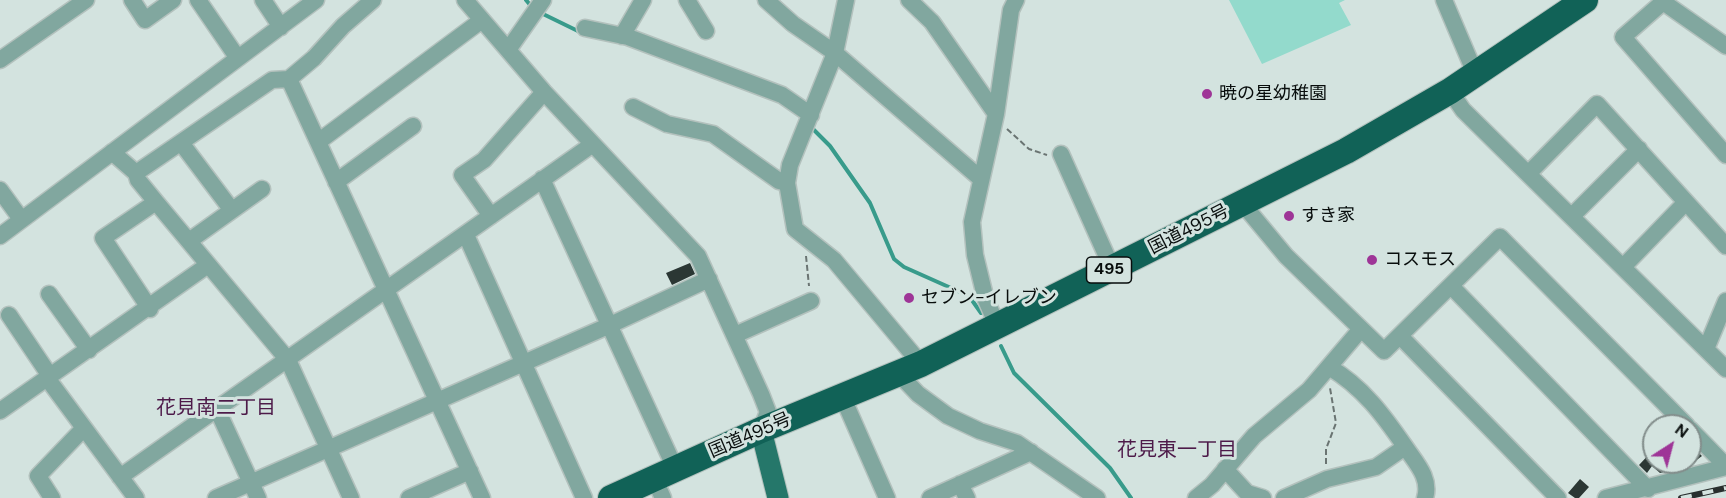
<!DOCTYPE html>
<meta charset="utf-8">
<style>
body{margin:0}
#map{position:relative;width:1726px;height:498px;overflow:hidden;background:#d3e3df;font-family:"DM Sans",sans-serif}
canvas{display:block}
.north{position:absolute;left:1642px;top:414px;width:60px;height:60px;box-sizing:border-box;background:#d3e3df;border:2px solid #828d8b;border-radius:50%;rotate:36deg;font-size:16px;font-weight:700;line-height:24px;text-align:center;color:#080d0c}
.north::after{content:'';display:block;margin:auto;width:21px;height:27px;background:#9e3597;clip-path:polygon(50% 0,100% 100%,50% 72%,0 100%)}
</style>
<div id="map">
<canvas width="1726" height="498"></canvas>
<div class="north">N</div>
</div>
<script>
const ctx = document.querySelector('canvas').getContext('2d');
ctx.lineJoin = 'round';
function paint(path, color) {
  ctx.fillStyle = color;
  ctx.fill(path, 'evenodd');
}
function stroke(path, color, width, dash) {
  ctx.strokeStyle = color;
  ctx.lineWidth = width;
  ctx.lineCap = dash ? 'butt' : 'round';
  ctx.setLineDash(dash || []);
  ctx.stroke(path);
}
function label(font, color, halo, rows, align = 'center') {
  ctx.font = font + ' "DM Sans","Noto Sans JP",sans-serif';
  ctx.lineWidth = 6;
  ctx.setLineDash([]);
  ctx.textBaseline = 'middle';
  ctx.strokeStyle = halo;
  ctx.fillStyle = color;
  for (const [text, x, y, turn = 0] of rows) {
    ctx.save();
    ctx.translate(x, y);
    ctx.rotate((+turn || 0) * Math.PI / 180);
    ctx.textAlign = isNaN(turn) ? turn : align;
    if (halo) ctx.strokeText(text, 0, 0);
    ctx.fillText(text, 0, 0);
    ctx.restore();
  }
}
paint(new Path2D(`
 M1229,0H1345L1339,3L1351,25L1262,64Z`), '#93dacc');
stroke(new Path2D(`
 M526,0L531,6
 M541,13L582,33
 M810,126L830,146L870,203L894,259L904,267L969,296L981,313
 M1001,346L1014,373L1110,468L1131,498`), '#389b8b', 4);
paint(new Path2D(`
 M690,263L695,274L672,285L666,273Z
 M1690,444L1702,456L1690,465Z
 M1654,449V462H1677L1668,471L1660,473L1652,466L1647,473L1639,465Z
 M1580,479L1589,487L1579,498H1575L1568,493Z`), '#2b3734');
const minor = new Path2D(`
 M132,0L145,20L173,0
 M198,0L237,57
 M263,0L281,27
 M465,0L544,92L698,256L761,394L768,412L761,430
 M687,0L706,31
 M766,0L793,24L835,53L981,179
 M846,0L835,53L790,165L787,183L795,229L834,260L921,364
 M909,0L932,22L996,114
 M1444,0L1475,73
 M1661,0L1663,2L1623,37L1726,155
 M1663,2L1726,46
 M585,28L628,37L782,95L811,115
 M622,36L643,0
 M508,50L543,0
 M0,60L86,0
 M289,79L482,498
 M1450,91L1463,110L1726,369
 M633,107L667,124L713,134L779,181L787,183
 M318,142L482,20
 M182,144L231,209
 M112,152L136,173L138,180L156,202L288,360L351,498
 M1061,154L1112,268
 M136,173L272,80L289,79L314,58L343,26L373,0
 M1529,173L1597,104L1726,246
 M542,179L675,468
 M336,182L413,126
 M0,190L21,219
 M1242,203L1286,256L1384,351L1500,237L1687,426
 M491,216L462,175L484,160L544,92
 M1572,216L1639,149
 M466,235L584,498
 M0,236L316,0
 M189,241L262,189
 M1623,267L1686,202
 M1452,287L1648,489
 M49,294L89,350
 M150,309L103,238L156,202
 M9,315L50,376
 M998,327L986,300L975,255L972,222L996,114L1011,10L1016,0
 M735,335L811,301
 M1400,336L1558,498
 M1706,349L1726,301
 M1329,367C1363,387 1384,416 1406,448C1416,463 1431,478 1425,498
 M899,374L918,394L948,416L980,431L1017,443L1097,498
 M47,378L136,498
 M843,398L887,498
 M217,409L258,498
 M0,411L208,265
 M1690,429L1726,466
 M1225,469L1247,493L1263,498
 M120,477L593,144
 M654,478L663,498
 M960,484L967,498
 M52,498L38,476L84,428
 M216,498L608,326L709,279
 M409,498L470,471
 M930,498L1031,452
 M1196,498L1212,485L1254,436L1309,390L1361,329
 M1284,498L1327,479L1376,467L1405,447
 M1606,498L1726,467`);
const major = new Path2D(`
 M761,430L778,498`);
const highway = new Path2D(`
 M611,498L761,430L921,364L1346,151L1450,91L1585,0`);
stroke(minor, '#b3c1bd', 19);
stroke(major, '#b3c1bd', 23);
stroke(highway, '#b3c1bd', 28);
stroke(new Path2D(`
 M1007,129L1029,149L1047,155
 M806,256L809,286
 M1326,464V449L1336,423L1330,388`), '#6a7472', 2, [6, 3]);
stroke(minor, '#81a79f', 16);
stroke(major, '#25776a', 21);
stroke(highway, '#116257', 26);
const rail = new Path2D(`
 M1681,498L1726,488`);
stroke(rail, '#272e2d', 6);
stroke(rail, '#d3e3df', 4, [11]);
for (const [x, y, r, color] of [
 [1207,94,6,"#9e3597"],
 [1289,216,6,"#9e3597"],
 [1372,260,6,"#9e3597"],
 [909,298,6,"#9e3597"]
]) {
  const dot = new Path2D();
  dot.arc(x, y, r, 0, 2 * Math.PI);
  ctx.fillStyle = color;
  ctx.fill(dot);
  stroke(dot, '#d3e3df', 2);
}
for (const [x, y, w] of [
 [1109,270,45]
]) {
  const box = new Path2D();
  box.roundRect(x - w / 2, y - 13, w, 26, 4.5);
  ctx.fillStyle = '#d3e3df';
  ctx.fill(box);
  stroke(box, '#080d0c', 1.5);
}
label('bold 16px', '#080d0c', null, [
 ["495",1109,270]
]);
label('18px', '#080d0c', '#d3e3df', [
 ["暁の星幼稚園",1219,94],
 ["すき家",1301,216],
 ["コスモス",1384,260],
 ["セブン-イレブン",921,298]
], 'left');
label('18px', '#080d0c', '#d3e3df', [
 ["国道495号",1189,230,-27],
 ["国道495号",750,436,-23]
]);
label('20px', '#4d1a49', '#d3e3df', [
 ["花見南二丁目",216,409],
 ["花見東一丁目",1177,451]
]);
</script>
